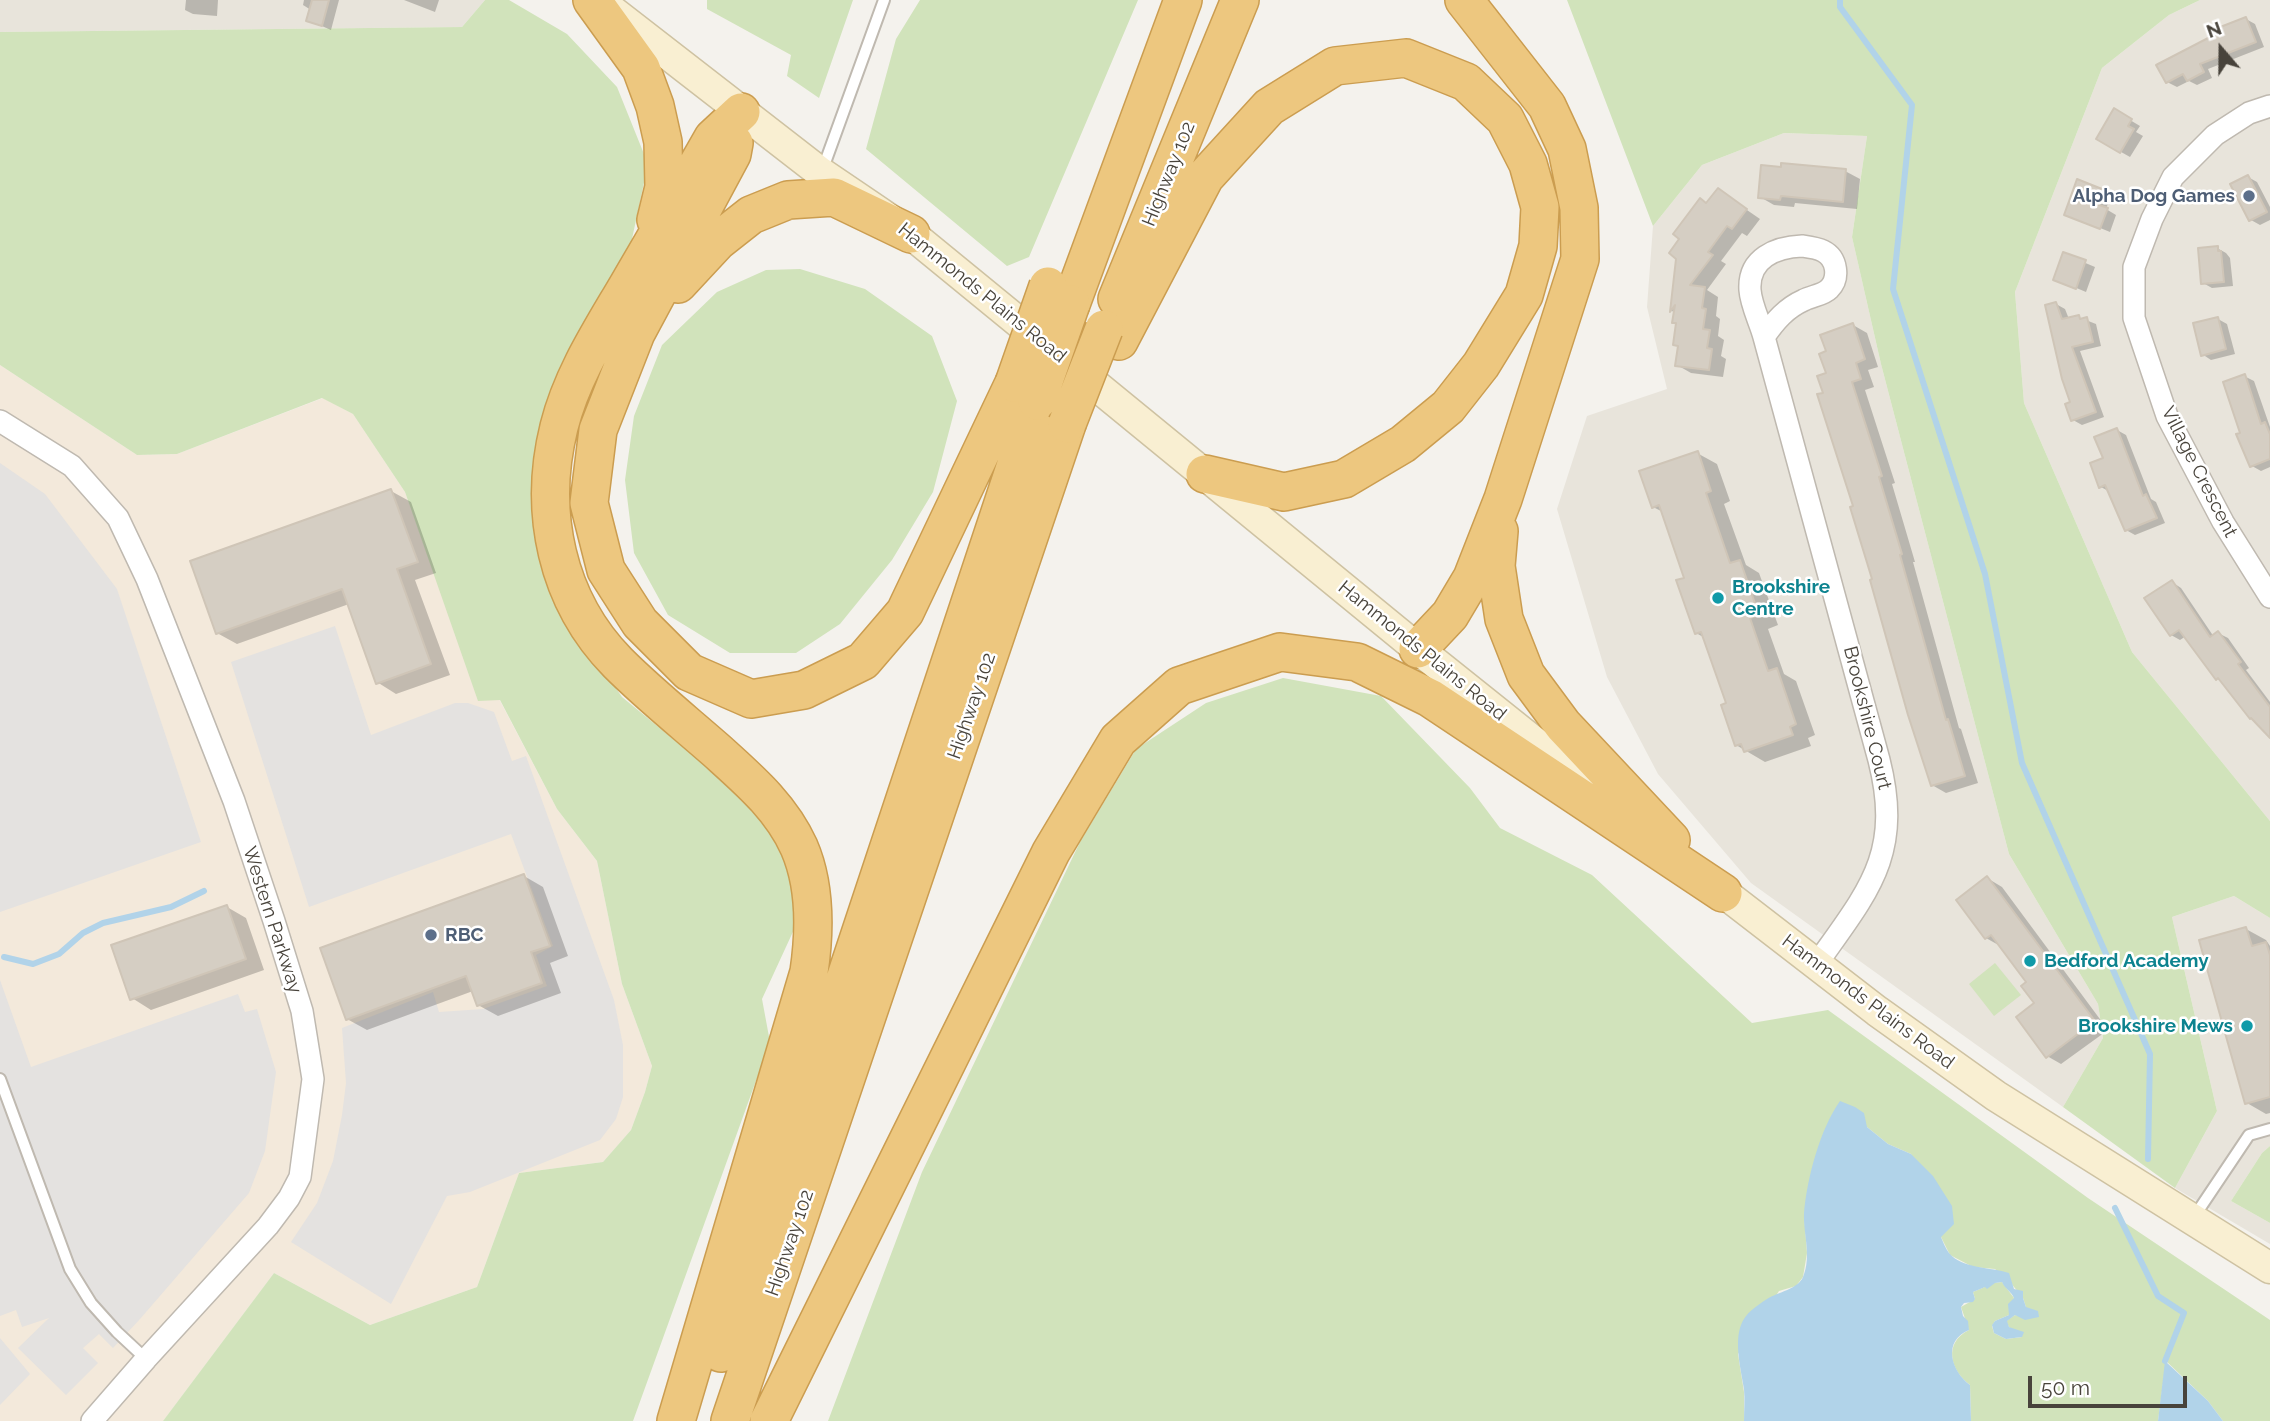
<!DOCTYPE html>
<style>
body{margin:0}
#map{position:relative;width:2270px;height:1421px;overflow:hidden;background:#f4f2ed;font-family:Raleway,sans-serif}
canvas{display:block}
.north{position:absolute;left:2186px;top:14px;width:70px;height:70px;-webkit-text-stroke:5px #fff;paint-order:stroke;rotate:340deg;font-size:19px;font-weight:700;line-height:28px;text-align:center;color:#48433b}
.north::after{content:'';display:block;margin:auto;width:24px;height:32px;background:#48433b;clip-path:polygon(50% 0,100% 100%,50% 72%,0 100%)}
.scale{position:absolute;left:2028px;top:1376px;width:159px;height:32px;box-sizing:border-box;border:4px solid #48433b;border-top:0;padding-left:9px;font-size:21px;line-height:24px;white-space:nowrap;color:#48433b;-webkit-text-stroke:5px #fff;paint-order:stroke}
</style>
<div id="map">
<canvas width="2270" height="1421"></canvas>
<div class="north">N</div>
<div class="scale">50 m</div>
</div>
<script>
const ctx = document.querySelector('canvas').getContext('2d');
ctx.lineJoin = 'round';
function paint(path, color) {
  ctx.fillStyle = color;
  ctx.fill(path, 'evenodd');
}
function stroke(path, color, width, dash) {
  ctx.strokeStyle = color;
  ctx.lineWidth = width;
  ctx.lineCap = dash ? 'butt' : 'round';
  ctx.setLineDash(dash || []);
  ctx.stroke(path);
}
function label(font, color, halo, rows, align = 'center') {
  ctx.font = font + ' Raleway,sans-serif';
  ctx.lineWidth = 5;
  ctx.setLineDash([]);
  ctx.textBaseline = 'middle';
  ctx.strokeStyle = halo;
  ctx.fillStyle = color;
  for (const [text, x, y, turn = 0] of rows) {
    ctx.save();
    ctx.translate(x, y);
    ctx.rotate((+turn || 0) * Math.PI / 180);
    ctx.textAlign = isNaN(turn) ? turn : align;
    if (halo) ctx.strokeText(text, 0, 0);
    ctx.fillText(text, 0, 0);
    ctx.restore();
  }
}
paint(new Path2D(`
 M0,0H485L462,27L0,32Z
 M2200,0H2270V821L2132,652L2024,403L2015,292L2102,68L2169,15Z
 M1784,133L1867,136L1852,237L1881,364L2009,854L2098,1004L2103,1038L2063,1107L1751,883L1658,774L1607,677L1557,509L1587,416L1667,389L1647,307L1653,226L1702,165Z
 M2234,896L2270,918V1146L2262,1153L2231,1201L2270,1223V1244L2175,1188L2217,1111L2172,917Z`), '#e8e4db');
paint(new Path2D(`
 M0,365L137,455L177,454L323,398L353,414L405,492L437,581L557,809L597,861L622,984L652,1066L645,1092L631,1130L603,1162L519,1173L477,1287L370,1325L274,1273L163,1421H0Z`), '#f3e9db');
paint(new Path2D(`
 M485,0H509L567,34L617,87L648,164L629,253L579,334L549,396L531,487L540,551L567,618L622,697L707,767L784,843L797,923L762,999L770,1042L633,1421H163L274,1273L370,1325L477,1287L519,1173L603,1162L631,1130L645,1092L652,1066L622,984L597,861L557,809L500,700L478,701L405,492L353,414L322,398L177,454L137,455L0,365V32L462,27Z
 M707,0H853L819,98L787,76L791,55L707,9Z
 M920,0H1138L1029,257L1007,266L866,149L896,39Z
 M1567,0H2200L2169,15L2102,68L2015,292L2024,403L2132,652L2270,821V918L2234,896L2172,917L2217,1111L2175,1188L2063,1107L2103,1038L2098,1004L2009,854L1881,364L1852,237L1867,136L1784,133L1702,165L1653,226Z
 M800,269L865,289L932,336L957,401L933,492L892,560L840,624L796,653H730L668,615L634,553L625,480L634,416L662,345L717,292L766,270Z
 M1283,678L1381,696L1470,788L1500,828L1592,875L1752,1023L1828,1010L2088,1198L2270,1320V1421H2223L2208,1401L2166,1361L2158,1421H1971L1970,1385C1950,1370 1943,1343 1969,1330L1961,1307L1975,1299L1973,1292L1994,1283L2002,1282L2014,1298L2009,1315L1995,1321L1992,1326L1994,1333L2006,1339L2022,1337L2009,1327L2006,1321L2015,1315L2020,1316L2026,1307L2023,1298L2010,1282L1995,1269L1973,1267L1950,1255L1941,1237L1911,1154L1888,1144L1867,1127L1804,1214L1807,1253L1803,1277L1796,1286L1779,1291L1738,1354L1744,1392V1421H828L922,1172L1080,842L1136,749L1206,703Z
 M1995,963L2021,995L1994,1016L1969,984Z
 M2270,1146V1223L2231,1201L2262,1153Z`), '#d1e3bb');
paint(new Path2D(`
 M0,463L45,494L117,589L201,842L0,912Z
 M335,626L371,735L455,703H468L494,712L512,761L526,756L614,1000L623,1045V1097L616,1119L600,1140L470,1192L447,1196L391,1304L291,1242L317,1203L333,1161L342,1115L346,1083L342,1028L433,992L439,1012L483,1009L547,986L536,955L553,946L511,834L309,907L231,662Z
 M0,980L31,1067L238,994L245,1012L257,1009L276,1072L265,1151L249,1193L140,1319L113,1348L99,1334L83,1348L98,1363L66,1395L18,1348L49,1318L22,1327L16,1310L0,1316Z
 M0,1338L30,1374L0,1405Z`), '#e4e2e0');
paint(new Path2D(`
 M1840,1101L1855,1107L1864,1113L1867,1127L1888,1144L1911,1154L1933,1176L1952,1206L1954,1224L1941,1237C1943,1242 1946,1249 1949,1253C1962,1269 1991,1267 2009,1273L2014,1289L2023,1291V1298L2026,1307L2038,1311L2039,1317L2025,1320L2015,1315L2007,1321L2009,1327L2024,1332L2022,1337L2006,1339L1994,1333L1992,1325L1995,1321L2009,1315L2008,1304L2014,1298C2011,1291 2005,1289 2002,1282L1995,1283L1987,1289L1985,1287L1973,1292L1975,1299L1973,1302L1964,1303L1961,1307L1963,1316L1968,1321L1969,1330C1942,1341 1951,1371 1970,1385L1971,1421H1744C1744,1410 1745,1399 1744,1389C1741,1370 1734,1343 1741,1325C1745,1313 1758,1305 1767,1299C1778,1292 1798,1289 1803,1277C1812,1256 1803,1234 1804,1213C1807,1178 1820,1129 1840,1101Z
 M2165,1361L2208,1401L2223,1421H2158Z`), '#b1d3e9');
paint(new Path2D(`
 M186,0H218L217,16L193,14L185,10Z
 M304,0H339L331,30L308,20L311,10L303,5Z
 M404,0H439L435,12Z
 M2246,19L2255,24L2264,47L2208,69L2212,78L2197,85L2189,81L2177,87L2167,82Z
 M2115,111L2140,126L2136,132L2143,136L2130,157L2098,139Z
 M1845,171L1860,179L1857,209L1795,203L1794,207L1774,205L1760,197Z
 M2248,177L2257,182L2270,207V220L2260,225L2251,220Z
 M2078,181L2111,195L2106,209L2116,215L2110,232L2066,214Z
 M1718,190L1760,219L1747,236L1742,233L1721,261L1726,264L1707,290L1718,297L1716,316L1720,319L1718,336L1724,340L1721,356L1726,359L1723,377L1691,373L1677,365L1680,347L1674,344L1677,324L1676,313L1672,311L1678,258L1707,205Z
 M2217,248L2226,253L2230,258L2233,286L2212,288L2203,283Z
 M2064,254L2095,267L2086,292L2055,279Z
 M2056,304L2065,309L2069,319L2078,317L2096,324L2101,346L2080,351L2104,417L2082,425L2073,420L2072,403Z
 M2218,319L2227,324L2235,354L2211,360L2202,354Z
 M1853,325L1867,333L1878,367L1868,370L1874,387L1865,390L1895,483L1892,484L1915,562H1913L1959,728L1961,729L1978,783L1946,793L1932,785L1874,581L1825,394L1828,352Z
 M2244,376L2254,381L2270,427V467L2261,471L2252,466L2242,434Z
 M2117,430L2126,435L2151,499L2156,502L2165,523L2135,535L2126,530L2110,492L2101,487L2105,459Z
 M1697,453L1717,464L1730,501L1724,504L1746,565L1759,573L1778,625L1768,629L1784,674L1796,681L1815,735L1808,738L1811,746L1765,762L1736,745L1728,704L1705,638L1696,633L1686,579L1663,512L1653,507Z
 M391,491L411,502L436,573L415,580L450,675L396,694L377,682L349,604L237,644L217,633Z
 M2172,582L2181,588L2214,637L2218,633L2228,638L2249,668L2246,670L2270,702V736L2224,682L2217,679L2186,636L2180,640L2171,635Z
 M524,876L543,887L568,956L550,963L561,993L498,1016L478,1005L473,991L367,1030L347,1019Z
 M1987,878L2002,887L2108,1030L2061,1064L2047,1056L2036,1003L2029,983L2002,947L1986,938Z
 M227,907L246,918L264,970L151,1010L132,998Z
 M2246,929L2266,940L2270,946V1113L2266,1114L2247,1103Z`), '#0003');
stroke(new Path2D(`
 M1840,0V7L1912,105L1893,289L1985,574L2022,763L2150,1054L2148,1159
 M4,957L33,964L59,954L83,933L103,923L171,907L204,891
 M2115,1208L2158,1296L2184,1313L2165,1361`), '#b1d3e9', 6);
const building = new Path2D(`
 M312,0H329L322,26L306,21Z
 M2246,17L2256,42L2200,64L2204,72L2187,81L2183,74L2166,83L2156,65L2212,36L2210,31Z
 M2114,108L2132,119L2128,126L2134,129L2120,153L2096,139Z
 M1781,163L1846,169L1843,202L1781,196L1780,200L1758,198L1761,165L1781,167Z
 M2248,175L2267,212L2249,221L2230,184Z
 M2077,179L2102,189L2096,204L2108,208L2100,229L2064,215Z
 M1718,188L1747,209L1732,229L1727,226L1708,252L1713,255L1690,285L1705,287L1702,308L1706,309L1703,329L1710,330L1707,348L1712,349L1709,370L1675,366L1678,346L1673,345L1676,323H1672L1675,305L1670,312L1676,259L1669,253L1679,239L1673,234L1700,198L1706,203Z
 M2218,246V251H2221L2224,282L2201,284L2198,248Z
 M2063,252L2086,260L2076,289L2053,280Z
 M2056,302L2062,319L2079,315L2080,319L2087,317L2093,342L2072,347L2096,412L2071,421L2065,404L2070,402L2062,379L2045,305Z
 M2218,317L2226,349L2201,356L2193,323Z
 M1853,323L1865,359L1856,363L1861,379L1852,382L1882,476L1879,477L1902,554L1900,555L1946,720L1948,719L1965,776L1931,786L1908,715L1870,580L1872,579L1850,507L1853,506L1817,394L1823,393L1817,376L1826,373L1819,354L1826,351L1820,335Z
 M2245,374L2261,424L2265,422L2270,434V459L2250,467L2236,434L2240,433L2223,382Z
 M2117,428L2143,496L2146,494L2157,518L2125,531L2105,485L2099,488L2090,463L2103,458L2094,437Z
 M1698,451L1711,491L1706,493L1730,563L1740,560L1759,615L1750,618L1768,671L1777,668L1796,724L1790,727L1793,735L1744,752L1741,744L1735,746L1721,705L1726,703L1701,632L1695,634L1676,580L1684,578L1659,505L1652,508L1639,471Z
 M391,489L418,562L397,569L431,664L376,684L342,589L216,634L190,561Z
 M2172,580L2210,637L2218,631L2241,662L2238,664L2270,707V738L2251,718L2250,719L2218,678L2216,680L2179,630L2170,636L2144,598Z
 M524,874L550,946L531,952L542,983L477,1006L466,976L346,1020L320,948Z
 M1987,876L2095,1021L2046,1058L2016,1017L2034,1003L2021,986L2026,982L1991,935L1985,939L1956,900Z
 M227,905L246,959L130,1000L111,945Z
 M2246,927L2252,946L2266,942L2270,955V1097L2245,1104L2199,940Z`);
paint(building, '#d5cec3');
stroke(building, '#cfc5b7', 2);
const lane = new Path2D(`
 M822,171L884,0
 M0,1079L70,1269L91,1303L117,1332L146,1359
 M2194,1217L2249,1135L2270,1129`);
const street = new Path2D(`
 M2270,106L2249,113L2215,135L2173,177L2152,219L2134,267V318L2167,416L2223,522L2270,597
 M1802,246C1809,247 1817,248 1823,251C1837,258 1840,278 1829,289C1823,295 1812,296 1804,300C1786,308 1775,321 1764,337C1760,322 1751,305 1750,290C1748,258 1776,247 1802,246Z
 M1764,337L1879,760C1903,855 1868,891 1816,965
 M0,421L72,466L118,518L147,579L234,801L274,921L302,1011L313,1079L300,1177L289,1198L268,1226L146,1359L92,1421`);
const secondary = new Path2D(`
 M607,7L821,173L911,234L1418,649L1593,789
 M1706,879L1877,1011L1996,1096L2270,1268`);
const highway = new Path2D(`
 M592,0L641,68L655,106L663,142L664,187L656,220
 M734,143L732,154L636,333L598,430L589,503L606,570L640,623L689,672L751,699L804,690L863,661L905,612L1014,383
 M678,284L718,241L751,215L788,200L834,197L911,234
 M1117,299L1240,0
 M1071,304L1183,0
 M1119,341L1205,177L1269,107L1335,66L1406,58L1466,82L1505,119L1528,164L1540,207L1538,246L1524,295L1481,365L1448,407L1403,444L1344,479L1284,492L1205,474
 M1499,531L1496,566L1504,619L1526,675L1563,725L1671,840
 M1418,649L1450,615L1472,578L1503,499L1580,259L1579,208L1567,149L1547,106L1464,0
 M721,1353L1037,401
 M676,1421L809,972C815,931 816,886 799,847C781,807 749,780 717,751C684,722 649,694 618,663C556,600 538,511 559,427C572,375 601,331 628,285C657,236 685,187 713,138L741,112
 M730,1421L1067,424
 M769,1421L1051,852L1118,740L1179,686L1280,652L1357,662L1430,698L1723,893`);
stroke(lane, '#bfb9b0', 14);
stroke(street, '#bfb9b0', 24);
stroke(secondary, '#cec2a2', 33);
stroke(highway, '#cb9d50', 40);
stroke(lane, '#fff', 10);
stroke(street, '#fff', 21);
stroke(secondary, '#f9efd2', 30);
stroke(highway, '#edc77f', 37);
const highwayBridge = new Path2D(`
 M1014,383L1048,286
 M1037,401L1071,304
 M1067,424L1104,329`);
stroke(highwayBridge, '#cb9d50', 40, []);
stroke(highwayBridge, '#edc77f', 37);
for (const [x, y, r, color] of [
 [2249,196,7,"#5c6f8a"],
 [1718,598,7,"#0f9aa8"],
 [431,935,7,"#5c6f8a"],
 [2030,961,7,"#0f9aa8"],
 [2247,1026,7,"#0f9aa8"]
]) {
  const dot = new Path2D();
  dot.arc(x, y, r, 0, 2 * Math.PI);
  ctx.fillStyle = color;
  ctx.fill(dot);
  stroke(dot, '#fff', 2.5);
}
label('19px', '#48433b', '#fff', [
 ["Highway 102",1169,174,-68],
 ["Hammonds Plains Road",982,293,39],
 ["Village Crescent",2199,472,63],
 ["Hammonds Plains Road",1422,651,39],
 ["Highway 102",972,706,-71],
 ["Brookshire Court",1867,718,76],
 ["Western Parkway",272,920,72],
 ["Hammonds Plains Road",1868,1002,37],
 ["Highway 102",790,1243,-71]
]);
label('bold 19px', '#4e5e75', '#fff', [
 ["Alpha Dog Games",2235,196],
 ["RBC",445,935,"left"]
], 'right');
label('bold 19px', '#0d838f', '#fff', [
 ["Brookshire",1732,587],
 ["Centre",1732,609],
 ["Bedford Academy",2044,961],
 ["Brookshire Mews",2233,1026,"right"]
], 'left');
</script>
